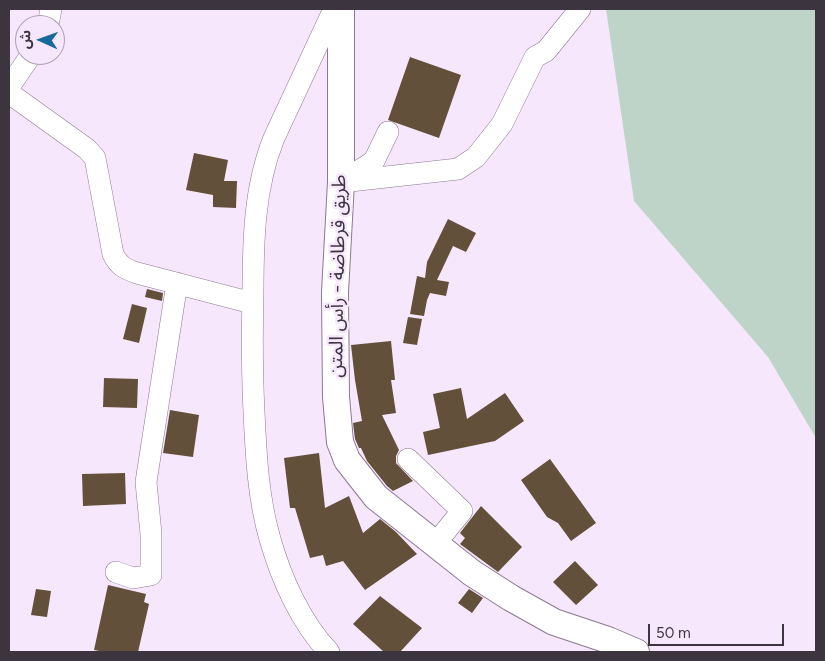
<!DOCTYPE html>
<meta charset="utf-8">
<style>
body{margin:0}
#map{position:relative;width:825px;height:661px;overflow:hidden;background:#f7e7fc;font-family:Figtree,"Noto Sans Arabic",sans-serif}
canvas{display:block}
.frame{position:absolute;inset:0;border:10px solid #3c353f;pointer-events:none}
.north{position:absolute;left:15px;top:15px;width:50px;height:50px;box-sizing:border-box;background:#f7e7fc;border:1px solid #aca0b0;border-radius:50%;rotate:272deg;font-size:14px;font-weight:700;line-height:20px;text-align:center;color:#3c353f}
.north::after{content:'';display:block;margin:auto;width:18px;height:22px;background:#196a9c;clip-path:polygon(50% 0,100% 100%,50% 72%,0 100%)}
.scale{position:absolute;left:648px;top:624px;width:136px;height:22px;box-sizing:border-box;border:2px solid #3c353f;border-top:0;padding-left:6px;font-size:15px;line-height:18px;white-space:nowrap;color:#3c353f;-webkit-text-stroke:4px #f7e7fc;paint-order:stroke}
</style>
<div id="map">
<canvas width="825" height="661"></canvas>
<div class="frame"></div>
<div class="north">ش</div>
<div class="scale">50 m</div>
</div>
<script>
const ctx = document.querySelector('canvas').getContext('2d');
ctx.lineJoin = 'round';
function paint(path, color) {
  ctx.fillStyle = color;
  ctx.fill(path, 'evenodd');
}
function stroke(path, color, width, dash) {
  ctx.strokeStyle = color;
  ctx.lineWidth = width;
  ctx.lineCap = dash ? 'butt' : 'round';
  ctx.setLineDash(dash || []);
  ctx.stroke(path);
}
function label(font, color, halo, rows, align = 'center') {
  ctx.font = font + ' Figtree,"Noto Sans Arabic",sans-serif';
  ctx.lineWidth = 5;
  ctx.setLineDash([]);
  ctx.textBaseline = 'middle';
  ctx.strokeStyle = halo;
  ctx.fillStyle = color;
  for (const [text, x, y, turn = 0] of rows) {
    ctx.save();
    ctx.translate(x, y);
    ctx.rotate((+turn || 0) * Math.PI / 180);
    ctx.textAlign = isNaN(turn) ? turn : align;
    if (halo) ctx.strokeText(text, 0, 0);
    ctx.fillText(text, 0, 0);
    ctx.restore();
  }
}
paint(new Path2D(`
 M606,9H816V438L768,357L634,201Z`), '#bed4c8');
paint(new Path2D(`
 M410,57L461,75L439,138L388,120Z
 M194,153L228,160L224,181H237L236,208L213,207V195L186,190Z
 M448,219L476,233L466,252L453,246L437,280L449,282L446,296L430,293L427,300L424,316L410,314L417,276L425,278L427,262Z
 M147,289L163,293L162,301L145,297Z
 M132,304L147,308L139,343L123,339Z
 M408,317L422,319L417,345L403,343Z
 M391,341L395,380H391L396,413L382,415L399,450L396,456V463L413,481L393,491L387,486L367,461L361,448H359L355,439L353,423L362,421L355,380L351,345Z
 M104,378L138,379L137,408L103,407Z
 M461,388L467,419L505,393L524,421L495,441L428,455L423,432L440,428L433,394Z
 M170,410L199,415L193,457L163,453Z
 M319,453L325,508L349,496L363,533L380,519L396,532L417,554L365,590L343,561L326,566L323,555L310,558L295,508H290L284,458Z
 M550,459L596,523L571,541L558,523L547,517L521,480Z
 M125,473L126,504L83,506L82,474Z
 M481,506L522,547L498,572L460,544L465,538L460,533Z
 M575,561L598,585L576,605L553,582Z
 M108,585L146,594L144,602L149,604L138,652H105L94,650Z
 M36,589L51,591L47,617L31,615Z
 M469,589L483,598L472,613L458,603Z
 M380,596L422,628L400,652H384L353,624Z`), '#62503a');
const minor = new Path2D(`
 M48,25L51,9
 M9,87L31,55
 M9,93L87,149L95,158L113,254C119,266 125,269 137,273L252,303
 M346,179L374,161L388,132
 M341,182L458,169L476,157L502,124L535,57L546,51L580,9
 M408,459L462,511L436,543
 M116,572L133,578L151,575V534L146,482L177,283
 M329,652C301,623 281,578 270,539C258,498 256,454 254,412C252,372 252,333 253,294C253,242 254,187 274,138L334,9`);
const major = new Path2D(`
 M341,9V182L335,292L336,397L340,442L347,460L376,497L472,573L511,598L554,622L608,640L636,652`);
stroke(minor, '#8b7991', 22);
stroke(major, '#8b7991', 28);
stroke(minor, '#fff', 21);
stroke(major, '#fff', 26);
label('19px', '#3c353f', '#f7e7fc', [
 ["طريق قرطاضة - رأس المتن",338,276,-89]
]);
</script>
